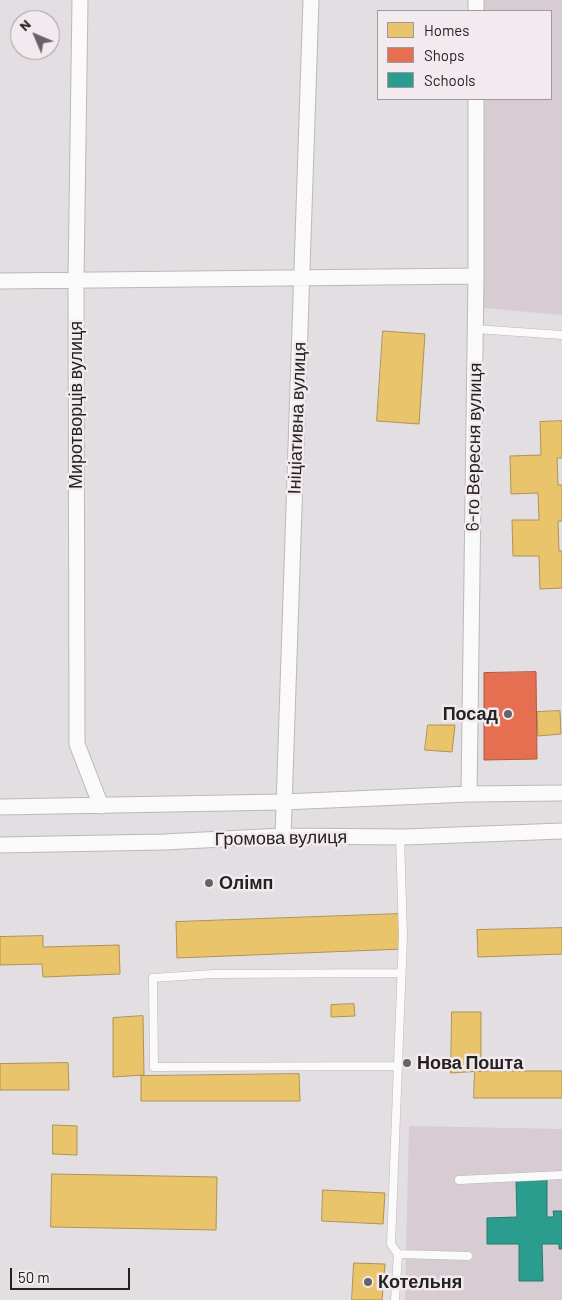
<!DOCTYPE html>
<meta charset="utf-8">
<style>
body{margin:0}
#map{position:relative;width:562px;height:1300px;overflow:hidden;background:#e3dee1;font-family:Barlow,sans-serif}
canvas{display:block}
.legend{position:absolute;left:377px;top:10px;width:175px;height:90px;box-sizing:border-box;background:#f2eaee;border:1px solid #a09a9d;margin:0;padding:6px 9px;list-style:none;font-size:15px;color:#242123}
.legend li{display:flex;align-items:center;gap:10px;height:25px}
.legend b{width:25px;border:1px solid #a09a9d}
.north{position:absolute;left:10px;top:10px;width:50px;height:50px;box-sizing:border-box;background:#f2eaee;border:1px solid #a09a9d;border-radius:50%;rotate:315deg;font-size:14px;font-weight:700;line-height:20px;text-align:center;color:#242123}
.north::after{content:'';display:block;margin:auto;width:18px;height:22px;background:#676366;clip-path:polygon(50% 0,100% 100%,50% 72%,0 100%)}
.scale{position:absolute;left:10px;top:1268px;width:120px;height:22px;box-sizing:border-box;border:2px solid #242123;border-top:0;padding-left:6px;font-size:15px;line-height:18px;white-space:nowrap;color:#242123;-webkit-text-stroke:4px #f2eaee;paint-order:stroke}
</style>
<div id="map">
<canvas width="562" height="1300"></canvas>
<ul class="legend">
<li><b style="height:14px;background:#e9c46a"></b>Homes</li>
<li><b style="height:14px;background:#e76f51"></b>Shops</li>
<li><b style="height:14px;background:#2a9d8f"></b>Schools</li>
</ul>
<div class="north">N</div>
<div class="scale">50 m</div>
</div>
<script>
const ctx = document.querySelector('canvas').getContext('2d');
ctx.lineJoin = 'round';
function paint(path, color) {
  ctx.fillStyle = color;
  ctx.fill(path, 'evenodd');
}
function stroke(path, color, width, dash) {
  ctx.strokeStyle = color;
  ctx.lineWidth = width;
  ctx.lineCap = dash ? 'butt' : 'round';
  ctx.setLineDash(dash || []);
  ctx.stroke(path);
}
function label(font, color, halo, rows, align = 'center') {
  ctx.font = font + ' Barlow,sans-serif';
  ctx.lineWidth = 5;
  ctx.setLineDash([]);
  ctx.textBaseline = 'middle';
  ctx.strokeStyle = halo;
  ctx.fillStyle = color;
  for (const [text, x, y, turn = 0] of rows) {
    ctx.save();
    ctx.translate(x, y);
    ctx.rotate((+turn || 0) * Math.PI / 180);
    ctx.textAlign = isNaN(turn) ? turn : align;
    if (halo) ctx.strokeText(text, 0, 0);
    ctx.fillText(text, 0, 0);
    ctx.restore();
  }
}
paint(new Path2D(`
 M484,0H562V315L484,308V99H551V11H484Z
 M409,1126L562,1129V1300H405Z`), '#d6ccd1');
const homes = new Path2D(`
 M383,331L425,334L419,424L377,421Z
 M562,421V458H557L558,485H562V521H558L559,551H562V588L540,589L539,556H513L512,520H539L538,493L511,494L510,456L541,455L540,422Z
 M560,711L561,734L538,736L537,712Z
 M428,725H455L452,752L425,750Z
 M399,914L403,949L177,958L176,922Z
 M562,928V954L478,957L477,930Z
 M43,936V947L119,945L120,974L43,977L42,964L0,965V937Z
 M354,1004L355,1016L331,1017V1005Z
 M452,1012H481V1071L451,1073Z
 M143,1016L144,1075L113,1077V1018Z
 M68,1063L69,1090H0V1064Z
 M475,1071H562V1098H474Z
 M299,1074L300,1101H141V1076Z
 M53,1125L77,1126V1155L53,1154Z
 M52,1174L217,1177L216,1230L51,1227Z
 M323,1190L385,1193L383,1224L322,1221Z
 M354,1263L385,1264L382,1300H352Z`);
paint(homes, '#e9c46a');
stroke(homes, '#ae9355', 1);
const shops = new Path2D(`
 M536,672L537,759L484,760V673Z`);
paint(shops, '#e76f51');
stroke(shops, '#ac5843', 1);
const schools = new Path2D(`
 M547,1180V1217H554L553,1211H562V1249H559V1244H542L543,1281H519V1244H487V1218L517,1217L516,1181Z`);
paint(schools, '#2a9d8f');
stroke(schools, '#28786f', 1);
const service = new Path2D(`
 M475,329L562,335
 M397,1066L154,1067L153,978L213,974L401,973
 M459,1180L562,1175
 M398,1254L468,1256
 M395,1300L398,1254L391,1244L403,936L400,837`);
const minor = new Path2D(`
 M80,0L76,280L77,744L101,806
 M476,0V11
 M0,281L476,276
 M469,794L476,276V99
 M0,807L283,802L469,794L562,793
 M283,836L311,0
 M0,845L164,842L283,836L405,837L562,831`);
stroke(service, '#bbb8ba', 9);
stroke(minor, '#bbb8ba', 17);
stroke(service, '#fbfafa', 8);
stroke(minor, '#fbfafa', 15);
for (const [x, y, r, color] of [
 [508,714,5,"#676366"],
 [209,883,5,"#676366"],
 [407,1063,5,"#676366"],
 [368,1282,5,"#676366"]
]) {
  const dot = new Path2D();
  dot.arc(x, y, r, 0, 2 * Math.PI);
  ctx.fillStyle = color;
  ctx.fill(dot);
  stroke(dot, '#f2eaee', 2);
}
label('18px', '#242123', '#f2eaee', [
 ["Миротворців вулиця",76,405,-90],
 ["Ініціативна вулиця",297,418,-88],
 ["6-го Вересня вулиця",474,447,-89],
 ["Громова вулиця",281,838,-1]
]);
label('bold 18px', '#242123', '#f2eaee', [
 ["Посад",498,714,"right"],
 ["Олімп",219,883],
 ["Нова Пошта",417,1063],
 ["Котельня",378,1282]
], 'left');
</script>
